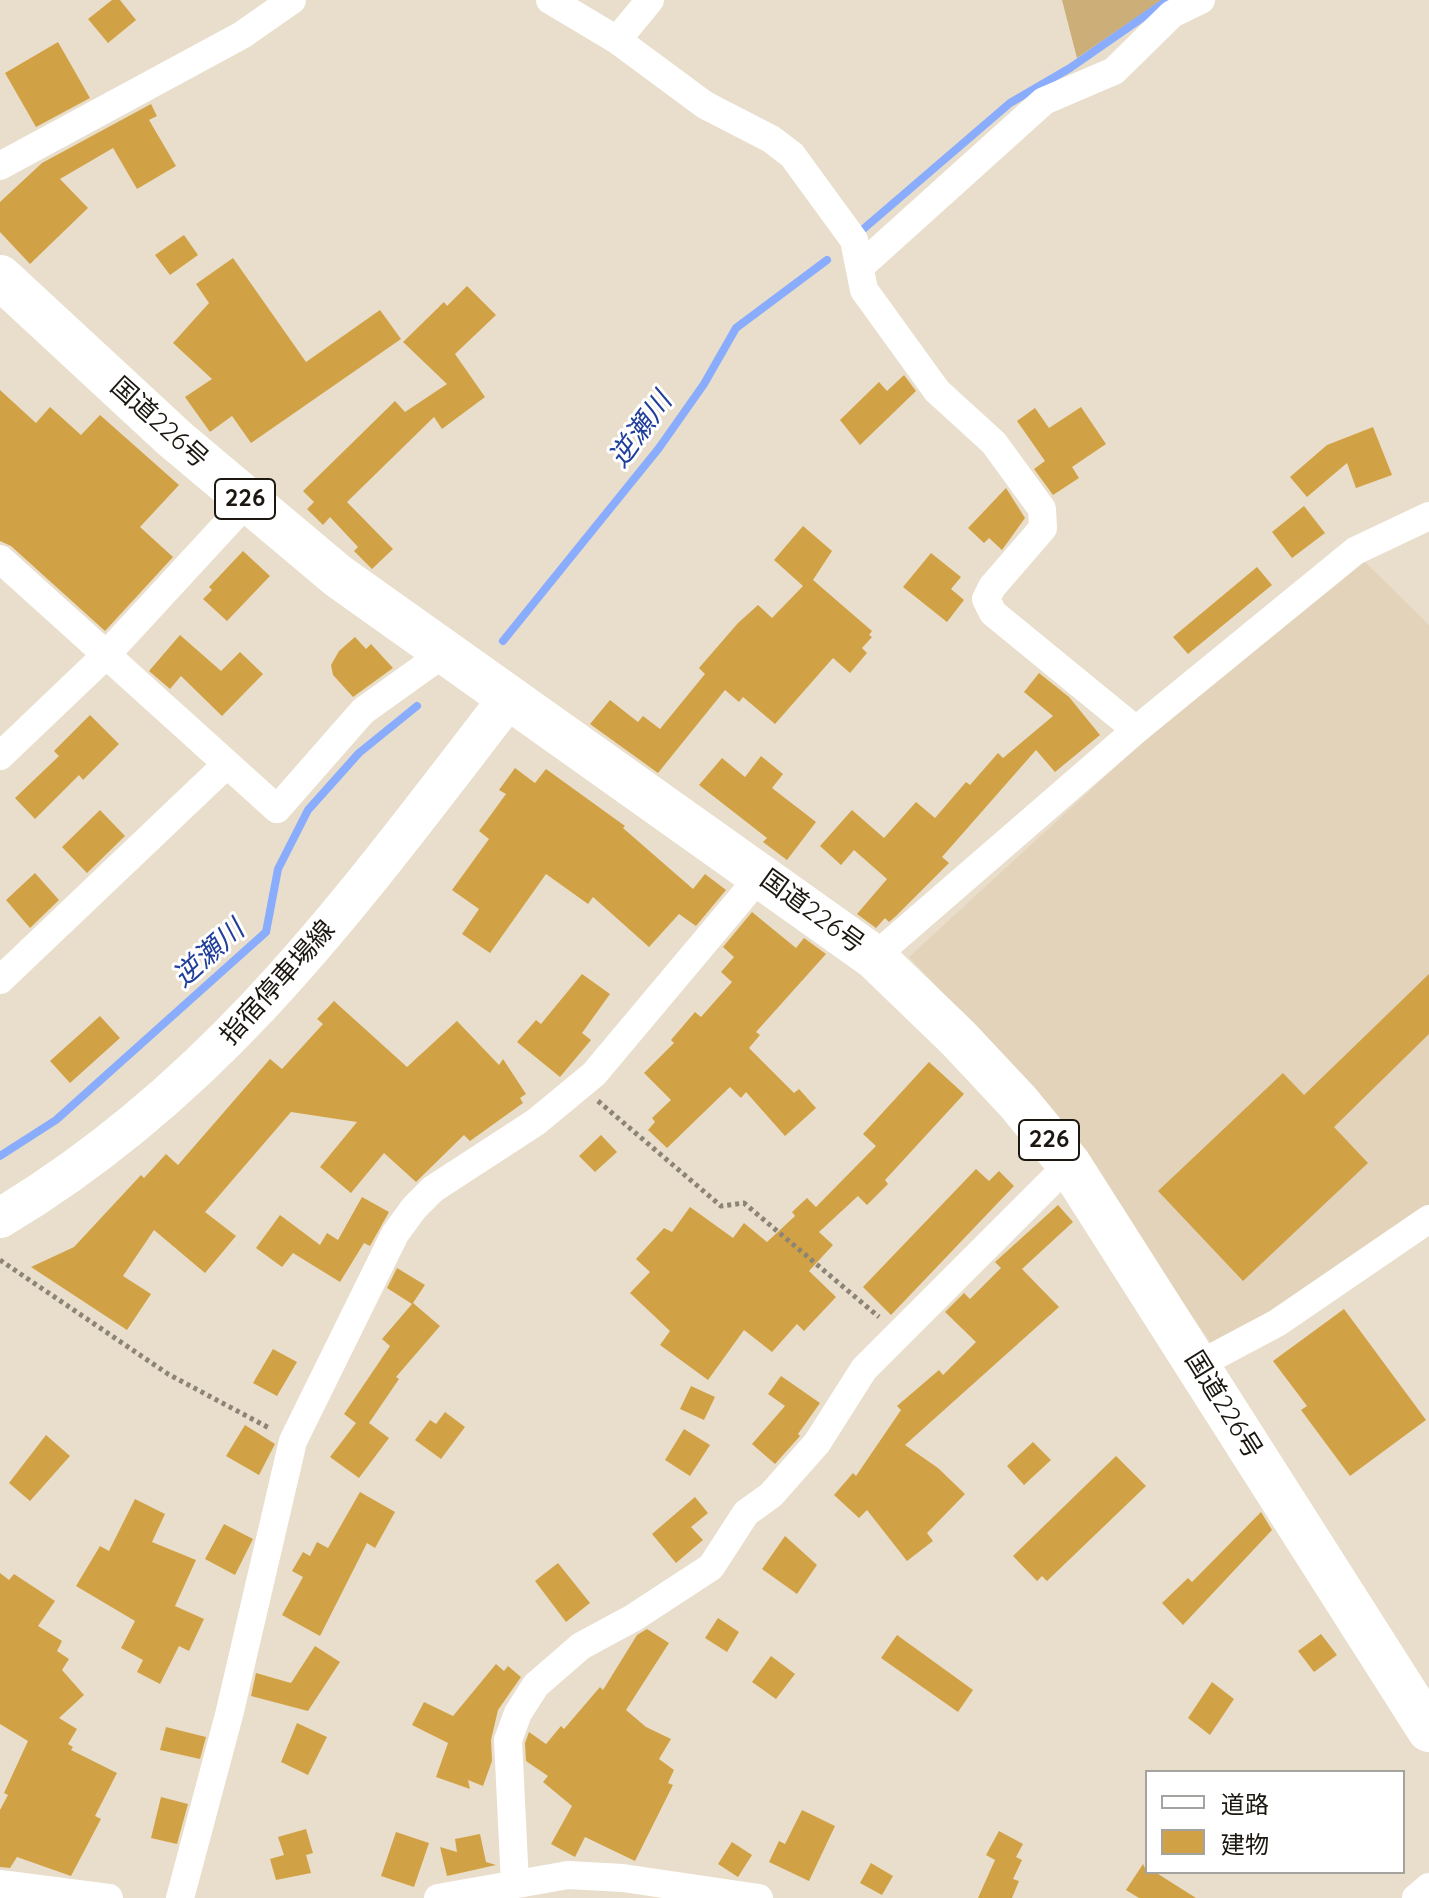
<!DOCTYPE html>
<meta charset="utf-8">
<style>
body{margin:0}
#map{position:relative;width:1429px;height:1898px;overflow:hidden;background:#e9decb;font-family:Quicksand,"Noto Sans JP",sans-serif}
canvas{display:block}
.legend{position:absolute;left:1145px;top:1770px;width:260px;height:104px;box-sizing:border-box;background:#fff;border:2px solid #a4a3a0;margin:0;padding:10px 14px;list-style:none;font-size:24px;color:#1c1811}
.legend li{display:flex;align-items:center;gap:16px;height:40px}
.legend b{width:40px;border:2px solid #a4a3a0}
</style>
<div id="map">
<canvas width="1429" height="1898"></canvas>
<ul class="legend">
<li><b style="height:10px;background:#fff"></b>道路</li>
<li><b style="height:22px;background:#d1a245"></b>建物</li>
</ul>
</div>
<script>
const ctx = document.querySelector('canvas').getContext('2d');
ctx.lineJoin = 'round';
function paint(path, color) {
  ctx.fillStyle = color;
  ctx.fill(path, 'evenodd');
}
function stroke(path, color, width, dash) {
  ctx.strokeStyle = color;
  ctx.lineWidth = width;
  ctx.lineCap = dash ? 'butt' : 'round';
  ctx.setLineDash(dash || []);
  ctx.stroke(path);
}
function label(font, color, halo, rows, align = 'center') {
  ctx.font = font + ' Quicksand,"Noto Sans JP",sans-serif';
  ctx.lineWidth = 6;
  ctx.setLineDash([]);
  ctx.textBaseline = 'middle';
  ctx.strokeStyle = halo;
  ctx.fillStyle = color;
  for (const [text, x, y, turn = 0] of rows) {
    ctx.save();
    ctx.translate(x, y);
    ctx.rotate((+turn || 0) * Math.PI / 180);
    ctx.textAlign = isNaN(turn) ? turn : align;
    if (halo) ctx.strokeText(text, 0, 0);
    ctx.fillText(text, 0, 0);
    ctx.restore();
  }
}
paint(new Path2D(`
 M1365,562L1429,625V1205L1254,1325L1212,1344L1025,1080L909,957L1159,727Z`), '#e2d3ba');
paint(new Path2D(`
 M1062,0H1162L1077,58Z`), '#ccae79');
stroke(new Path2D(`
 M861,231L1010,103L1070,68L1168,0
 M503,641L659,448L704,384L736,328L827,260
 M0,1156L56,1120L266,932L278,869L308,810L359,753L417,706`), '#89acfd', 8);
paint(new Path2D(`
 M112,0H120L136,20L108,43L88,19Z
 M58,42L90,98L36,127L5,73Z
 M151,104L157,116L149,120L176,166L137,189L113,148L60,179L88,208L30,264L0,232V202L42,163Z
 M184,235L198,255L170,275L155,255Z
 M233,258L306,362L380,310L401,339L251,443L232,416L210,432L185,397L212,379L173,343L209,303L196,284Z
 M467,286L496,315L455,354L485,397L442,429L434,417L347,502L393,549L372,569L354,551L358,547L330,517L323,525L307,509L314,502L303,491L395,401L405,412L447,384L403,342L444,302L447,306Z
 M904,375L916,391L860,445L840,420L879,382L887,391Z
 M0,390L36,423L50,407L81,435L100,415L179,485L140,527L173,557L105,631L11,546L0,541Z
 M1081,407L1106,444L1072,467L1079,478L1053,495L1034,469L1045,461L1017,421L1035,408L1049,428Z
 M1373,427L1392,475L1356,488L1347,463L1307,497L1290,477L1327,445Z
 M1006,488L1025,518L1002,550L989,538L984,543L968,528Z
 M1304,506L1325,533L1292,558L1272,532Z
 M803,526L832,551L813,580L872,631L869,635L872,637L862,648L867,653L850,673L833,658L775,724L743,697L739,702L725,690L658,773L590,724L610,700L638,722L643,716L660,729L705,674L699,668L738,623L758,605L772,618L803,586L774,560Z
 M243,551L270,576L227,621L203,599L212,590L209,587Z
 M931,553L961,577L951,589L964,600L947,622L903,587Z
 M1257,567L1272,585L1188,654L1173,637Z
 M180,635L221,671L240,652L263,674L222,716L181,676L170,689L149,671Z
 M355,637L366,649L371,644L393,668L353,697L333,675L331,665L339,651Z
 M1039,673L1069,697L1100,735L1055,772L1036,750L942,857L949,863L896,916L889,922L885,918L876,928L857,914L887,879L854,850L841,865L820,846L852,810L884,838L916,802L935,818L966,782L970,785L998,753L1003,758L1053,716L1024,692Z
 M90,715L119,744L83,780L79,775L35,819L15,798L59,756L54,751Z
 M761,756L783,774L772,788L816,822L787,860L763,842L767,838L699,785L722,758L745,777Z
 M515,768L535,783L546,769L625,826L623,828L693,889L705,874L726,890L696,926L679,914L649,947L593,897L588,904L546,874L490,953L462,934L479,909L452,890L489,839L479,831L506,794L499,790Z
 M100,810L125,836L87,873L62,847Z
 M35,873L59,900L30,928L6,900Z
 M752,912L796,948L804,938L826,954L756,1032L760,1035L749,1048L794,1093L799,1089L816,1108L785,1136L746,1092L741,1098L730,1087L667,1148L648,1130L655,1122L652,1118L671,1100L644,1073L674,1043L671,1040L695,1012L701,1017L732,982L721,972L734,957L723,947Z
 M582,974L610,994L582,1033L591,1040L560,1077L517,1042L536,1020L541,1024Z
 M1429,974V1034L1334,1127L1368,1163L1243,1281L1158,1191L1283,1073L1304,1095Z
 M334,1001L407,1067L457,1021L499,1065L503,1059L526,1094L520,1098L523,1103L470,1141L464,1135L416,1182L384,1153L351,1193L320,1167L357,1122L291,1112L205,1212L236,1236L205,1273L154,1230L123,1276L151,1294L127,1330L31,1267L74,1247L141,1175L144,1178L166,1154L178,1165L270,1059L282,1069L323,1024L317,1019Z
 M100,1016L120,1038L70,1083L50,1061Z
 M929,1062L964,1094L885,1180L888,1184L867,1205L858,1196L819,1232L833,1245L809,1271L836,1297L804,1331L797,1324L772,1352L744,1330L708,1380L660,1345L670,1331L630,1293L650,1272L636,1259L664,1228L672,1232L690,1207L733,1238L744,1223L767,1242L795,1216L792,1212L807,1198L816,1207L876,1146L863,1134Z
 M601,1135L617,1152L595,1172L579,1156Z
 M976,1169L989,1181L999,1171L1014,1186L891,1315L863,1287Z
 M362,1197L389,1212L370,1246L364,1243L340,1282L293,1253L282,1267L256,1248L280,1215L320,1245L327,1233L338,1240Z
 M1058,1205L1073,1222L1022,1269L1059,1307L905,1445L938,1468L965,1494L927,1533L933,1541L907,1561L867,1510L859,1518L834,1495L853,1473L856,1476L901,1410L897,1406L939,1370L943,1375L976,1342L945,1312L964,1293L970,1299L1001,1268L995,1262Z
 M397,1268L425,1285L413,1303L440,1326L396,1377L399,1379L369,1423L389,1438L359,1478L330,1457L356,1423L344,1414L390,1346L382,1339L412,1304L387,1288Z
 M1344,1309L1426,1420L1350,1476L1301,1410L1307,1406L1273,1361Z
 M273,1349L297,1362L277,1396L253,1383Z
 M781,1376L820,1403L798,1434L800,1436L775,1464L752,1444L785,1406L768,1394Z
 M691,1386L715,1397L704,1420L680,1409Z
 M445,1412L465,1427L441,1459L415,1440L430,1420L436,1424Z
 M245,1425L275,1444L259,1475L226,1456Z
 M684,1429L710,1445L690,1476L665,1460Z
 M46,1435L70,1456L30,1501L9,1483Z
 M1033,1442L1051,1460L1024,1485L1007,1466Z
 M1116,1456L1146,1486L1047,1581L1042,1576L1037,1581L1013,1556Z
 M360,1492L395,1512L375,1548L367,1543L320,1636L282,1615L303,1577L292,1571L303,1552L310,1556L317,1542L328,1548Z
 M695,1497L708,1513L691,1527L703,1540L676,1563L652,1534Z
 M135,1499L165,1514L152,1542L196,1560L175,1606L204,1619L189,1651L179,1646L160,1684L137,1672L143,1660L121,1648L135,1621L76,1586L100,1546L109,1551Z
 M1261,1512L1272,1530L1183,1625L1162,1603L1188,1578L1192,1582Z
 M224,1524L253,1539L235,1575L205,1559Z
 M785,1536L817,1565L797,1594L762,1569Z
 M558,1563L590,1603L566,1622L535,1581Z
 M0,1573L9,1580L14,1574L55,1601L38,1626L62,1641L57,1651L69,1659L62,1670L84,1695L59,1718L77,1729L68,1744L73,1747L71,1750L117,1773L95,1816L101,1819L71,1876L17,1857L10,1868L0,1867V1810L8,1795L4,1793L28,1741L0,1724Z
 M718,1618L739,1632L727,1652L705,1638Z
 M647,1629L669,1643L626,1710L646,1727L671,1739L659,1759L674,1770L668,1783L673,1785L635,1861L585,1837L575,1857L551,1844L572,1806L543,1782L548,1776L526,1761L525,1743L529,1732L546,1744L561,1726L564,1729L600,1687L603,1690L637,1635Z
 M1321,1634L1337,1655L1314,1672L1298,1651Z
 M897,1635L973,1690L958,1712L881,1658Z
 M315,1646L340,1662L308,1711L251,1696L256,1673L291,1683Z
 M771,1656L795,1674L776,1699L752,1682Z
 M496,1664L504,1671L508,1666L521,1677L498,1710L491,1740L492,1761L483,1786L468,1780L470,1789L436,1777L448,1743L412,1725L424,1702L453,1716Z
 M1212,1682L1234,1699L1210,1735L1188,1718Z
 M297,1723L327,1737L308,1775L281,1762Z
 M166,1727L206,1737L200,1759L160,1750Z
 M161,1797L188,1804L177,1844L151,1838Z
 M802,1810L835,1826L809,1881L769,1862L779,1841L785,1844Z
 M306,1829L313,1853L306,1855L311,1873L276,1880L270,1859L284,1855L278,1837Z
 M999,1831L1023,1844L1016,1857L1022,1860L1013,1879L1019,1881L1012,1898H978L995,1860L986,1855Z
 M396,1832L429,1843L414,1887L381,1876Z
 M480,1834L486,1862L496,1865L447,1876L440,1847L457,1852L455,1839Z
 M732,1842L752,1855L738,1877L718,1864Z
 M871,1863L893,1876L882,1895L860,1883Z
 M1143,1864L1147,1872H1155L1196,1898H1139L1126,1890Z`), '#d1a245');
stroke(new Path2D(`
 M598,1101L721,1206L744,1203L879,1317
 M0,1260L168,1374L271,1429`), '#8c8476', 5, [4, 4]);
stroke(new Path2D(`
 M550,0L617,40L705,105L771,139L792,155L854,240L864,290L937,391L994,443L1042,509L1043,528L992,587L986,599L993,613L1136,730
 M617,40L650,0
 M0,166L242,35L292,0
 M862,265L1044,101L1114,71L1172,14L1201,0
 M0,559L277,809L363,711L444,653
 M0,756L106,655L248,501
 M874,957L1136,730L1355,551L1429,516
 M0,980L226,765
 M1198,1365L1277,1323L1429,1219
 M0,1884L109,1898
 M515,1884L508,1740L518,1713L536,1685L581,1646L633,1618L711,1567L746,1513L771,1495L817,1443L864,1369L1069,1164
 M180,1898L229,1715L293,1441L395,1234L414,1208L433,1189L536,1122L594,1074L761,875
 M438,1898L568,1875L623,1878L759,1898
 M1416,1898L1429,1887`), '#fff', 28);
stroke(new Path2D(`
 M0,1218C220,1087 354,898 508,699`), '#fff', 40);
stroke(new Path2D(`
 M0,277L175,439L338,576L874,957L958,1038L1018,1102L1069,1164L1429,1730`), '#fff', 44);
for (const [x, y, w] of [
 [245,499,60],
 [1049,1140,60]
]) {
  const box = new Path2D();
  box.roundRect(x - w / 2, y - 20, w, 40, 6);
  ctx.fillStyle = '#fff';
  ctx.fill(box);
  stroke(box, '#1c1811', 2);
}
label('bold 24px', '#1c1811', null, [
 ["226",245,499],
 ["226",1049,1140]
]);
label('26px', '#1c1811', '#fff', [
 ["国道226号",159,423,42],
 ["国道226号",812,912,36],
 ["指宿停車場線",278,983,-48],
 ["国道226号",1223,1405,58]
]);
label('italic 28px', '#213f9a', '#fff', [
 ["逆瀬川",641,430,-54],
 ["逆瀬川",209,954,-42]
]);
</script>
